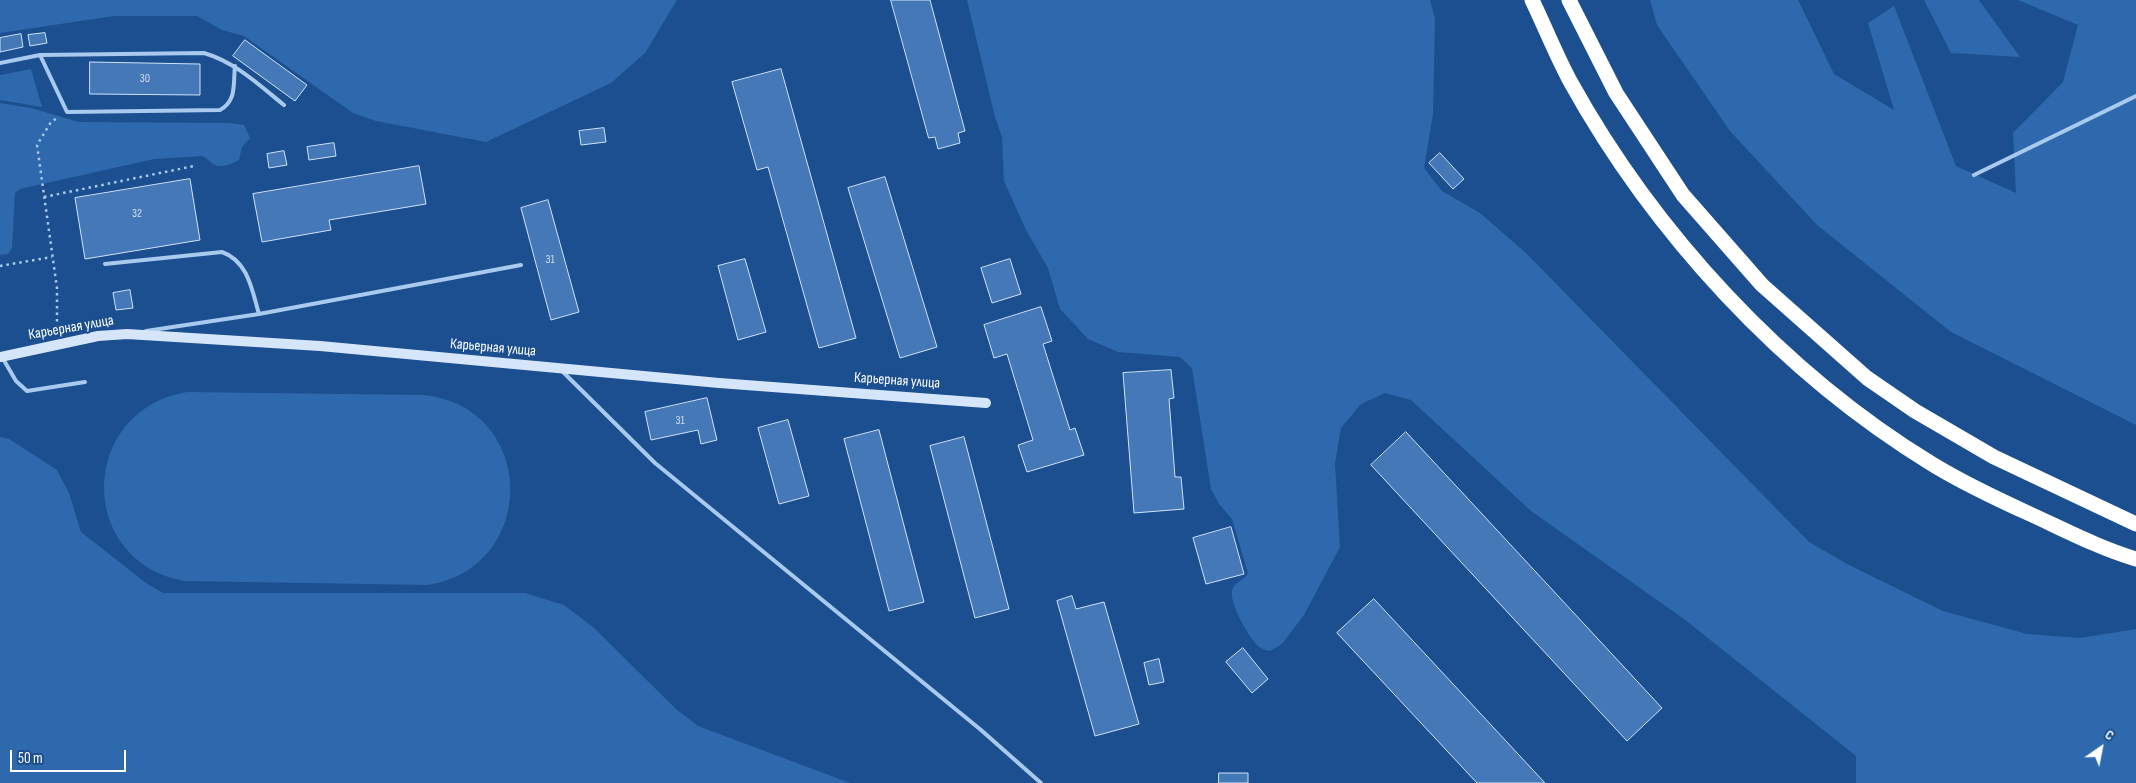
<!DOCTYPE html>
<meta charset="utf-8">
<style>
body{margin:0}
#map{position:relative;width:2136px;height:783px;overflow:hidden;background:#1b4f8f;font-family:"Sofia Sans Condensed",sans-serif}
canvas{display:block}
.north{position:absolute;left:2076px;top:723px;width:50px;height:50px;-webkit-text-stroke:4px #1b4f8f;paint-order:stroke;rotate:33deg;font-size:14px;font-weight:700;line-height:20px;text-align:center;color:#fff}
.north::after{content:'';display:block;margin:auto;width:18px;height:22px;background:#fff;clip-path:polygon(50% 0,100% 100%,50% 72%,0 100%)}
.scale{position:absolute;left:10px;top:750px;width:116px;height:22px;box-sizing:border-box;border:2px solid #fff;border-top:0;padding-left:6px;font-size:15px;line-height:18px;white-space:nowrap;color:#fff;-webkit-text-stroke:4px #1b4f8f;paint-order:stroke}
</style>
<div id="map">
<canvas width="2136" height="783"></canvas>
<div class="north">С</div>
<div class="scale">50 m</div>
</div>
<script>
const ctx = document.querySelector('canvas').getContext('2d');
ctx.lineJoin = 'round';
function paint(path, color) {
  ctx.fillStyle = color;
  ctx.fill(path, 'evenodd');
}
function stroke(path, color, width, dash) {
  ctx.strokeStyle = color;
  ctx.lineWidth = width;
  ctx.lineCap = dash ? 'butt' : 'round';
  ctx.setLineDash(dash || []);
  ctx.stroke(path);
}
function label(font, color, halo, rows, align = 'center') {
  ctx.font = font + ' "Sofia Sans Condensed",sans-serif';
  ctx.lineWidth = 4;
  ctx.setLineDash([]);
  ctx.textBaseline = 'middle';
  ctx.strokeStyle = halo;
  ctx.fillStyle = color;
  for (const [text, x, y, turn = 0] of rows) {
    ctx.save();
    ctx.translate(x, y);
    ctx.rotate((+turn || 0) * Math.PI / 180);
    ctx.textAlign = isNaN(turn) ? turn : align;
    if (halo) ctx.strokeText(text, 0, 0);
    ctx.fillText(text, 0, 0);
    ctx.restore();
  }
}
paint(new Path2D(`
 M0,0H677L645,53L611,83L486,142L376,121L353,113L244,36L222,30L197,16H114L0,33Z
 M967,0H1430L1435,19L1433,114L1424,168L1442,191L1480,213L1526,253L1809,542L1849,565L1943,611L2027,634L2080,638L2136,629V783H1856V756L1684,619L1531,511L1411,400L1385,393L1361,404L1341,428L1335,463L1340,547L1304,615L1282,644L1270,651C1266,650 1262,649 1259,647C1249,638 1229,603 1232,590C1235,581 1244,581 1248,573L1232,519L1219,504L1211,489L1192,368L1180,357L1118,352L1088,339L1060,309L1048,268L1026,230L1004,181L1002,137L995,117Z
 M1650,0H1798L1834,74L1894,110L1868,23L1894,6L1956,166L2016,193L2013,133L2063,82L2078,25L2018,0H2136V425L1951,332L1817,225L1730,131L1657,25Z
 M1924,0H1979L2020,57L1951,53Z
 M31,69L42,107L0,100V75Z
 M0,103L31,108L79,122L230,123L244,125L250,138L242,147L239,160C231,164 221,169 213,164C209,161 207,158 202,156L154,159L20,189L15,193L12,248L8,254L0,255Z
 M187,392L424,395C537,407 540,567 428,585L184,581C76,561 78,410 187,392Z
 M0,437L9,439L57,470L69,493L81,532L146,583L163,593H525L564,605L593,627L676,709L698,726L850,783H0Z`), '#2e69ad');
const building = new Path2D(`
 M891,0H930L965,131L958,133L960,143L938,149L935,137L929,138Z
 M45,33L47,43L30,46L28,35Z
 M21,34L23,47L0,52V38Z
 M245,40L307,85L295,101L233,56Z
 M90,62L200,64V95L90,94Z
 M781,69L856,338L819,348L768,167L757,170L732,82Z
 M604,128L606,142L581,145L579,131Z
 M334,143L336,156L309,160L307,147Z
 M284,151L287,165L269,168L267,154Z
 M1440,153L1464,179L1453,189L1429,163Z
 M419,166L426,204L329,220L331,230L262,242L253,194Z
 M885,177L937,347L900,358L848,188Z
 M190,179L200,240L85,259L75,198Z
 M548,200L579,312L551,320L521,208Z
 M745,259L766,332L738,340L718,266Z
 M1010,259L1021,294L992,303L981,268Z
 M130,290L133,308L116,310L113,293Z
 M1041,307L1052,341L1043,344L1070,430L1075,428L1084,455L1027,472L1018,445L1033,440L1007,354L994,358L984,325Z
 M1171,370L1174,398L1169,399L1175,477H1181L1184,509L1134,513L1123,373Z
 M707,398L717,440L701,444L698,430L651,440L645,412Z
 M788,420L809,496L779,504L758,428Z
 M879,430L924,602L889,611L844,439Z
 M1406,432L1662,708L1627,741L1371,465Z
 M964,437L1009,609L975,618L930,446Z
 M1231,527L1244,574L1206,584L1193,538Z
 M1072,596L1076,609L1104,602L1139,724L1095,736L1057,601Z
 M1374,599L1545,783H1477L1337,633Z
 M1243,648L1268,679L1252,693L1226,662Z
 M1159,659L1164,682L1149,685L1144,663Z
 M1219,773H1248V783H1219Z`);
paint(building, '#4478b7');
stroke(building, '#cfe3fa', 1);
stroke(new Path2D(`
 M44,197L194,166
 M0,266L52,257
 M53,332L57,330V288L37,145L51,122L59,117`), '#a9c9ee', 2.5, [2.5, 4]);
stroke(new Path2D(`
 M40,55L67,112L220,110C237,101 233,84 235,66
 M0,63L40,55L204,53C235,62 259,85 284,105
 M1974,175L2136,96
 M105,264L222,252C248,261 252,290 259,314
 M146,331L259,314L521,265
 M2,357L16,381L27,391L85,382
 M562,371L655,463L981,730L1041,783`), '#a9c9ee', 4);
stroke(new Path2D(`
 M0,357L98,336L127,334L320,346L719,383L986,403`), '#d6e6fa', 10);
stroke(new Path2D(`
 M1532,0C1545,27 1556,55 1570,81C1654,233 1783,373 1932,464C1963,483 1997,499 2030,514C2065,530 2099,548 2136,559
 M1569,0L1616,93L1683,195L1762,285L1867,378L1915,411L1994,457L2136,524`), '#fff', 15);
label('12px', '#d0dded', null, [
 ["30",145,79],
 ["32",137,214],
 ["31",550,260],
 ["31",680,421]
]);
label('15px', '#fff', '#1b4f8f', [
 ["Карьерная улица",71,328,-10],
 ["Карьерная улица",493,348,5],
 ["Карьерная улица",897,381,4]
]);
</script>
